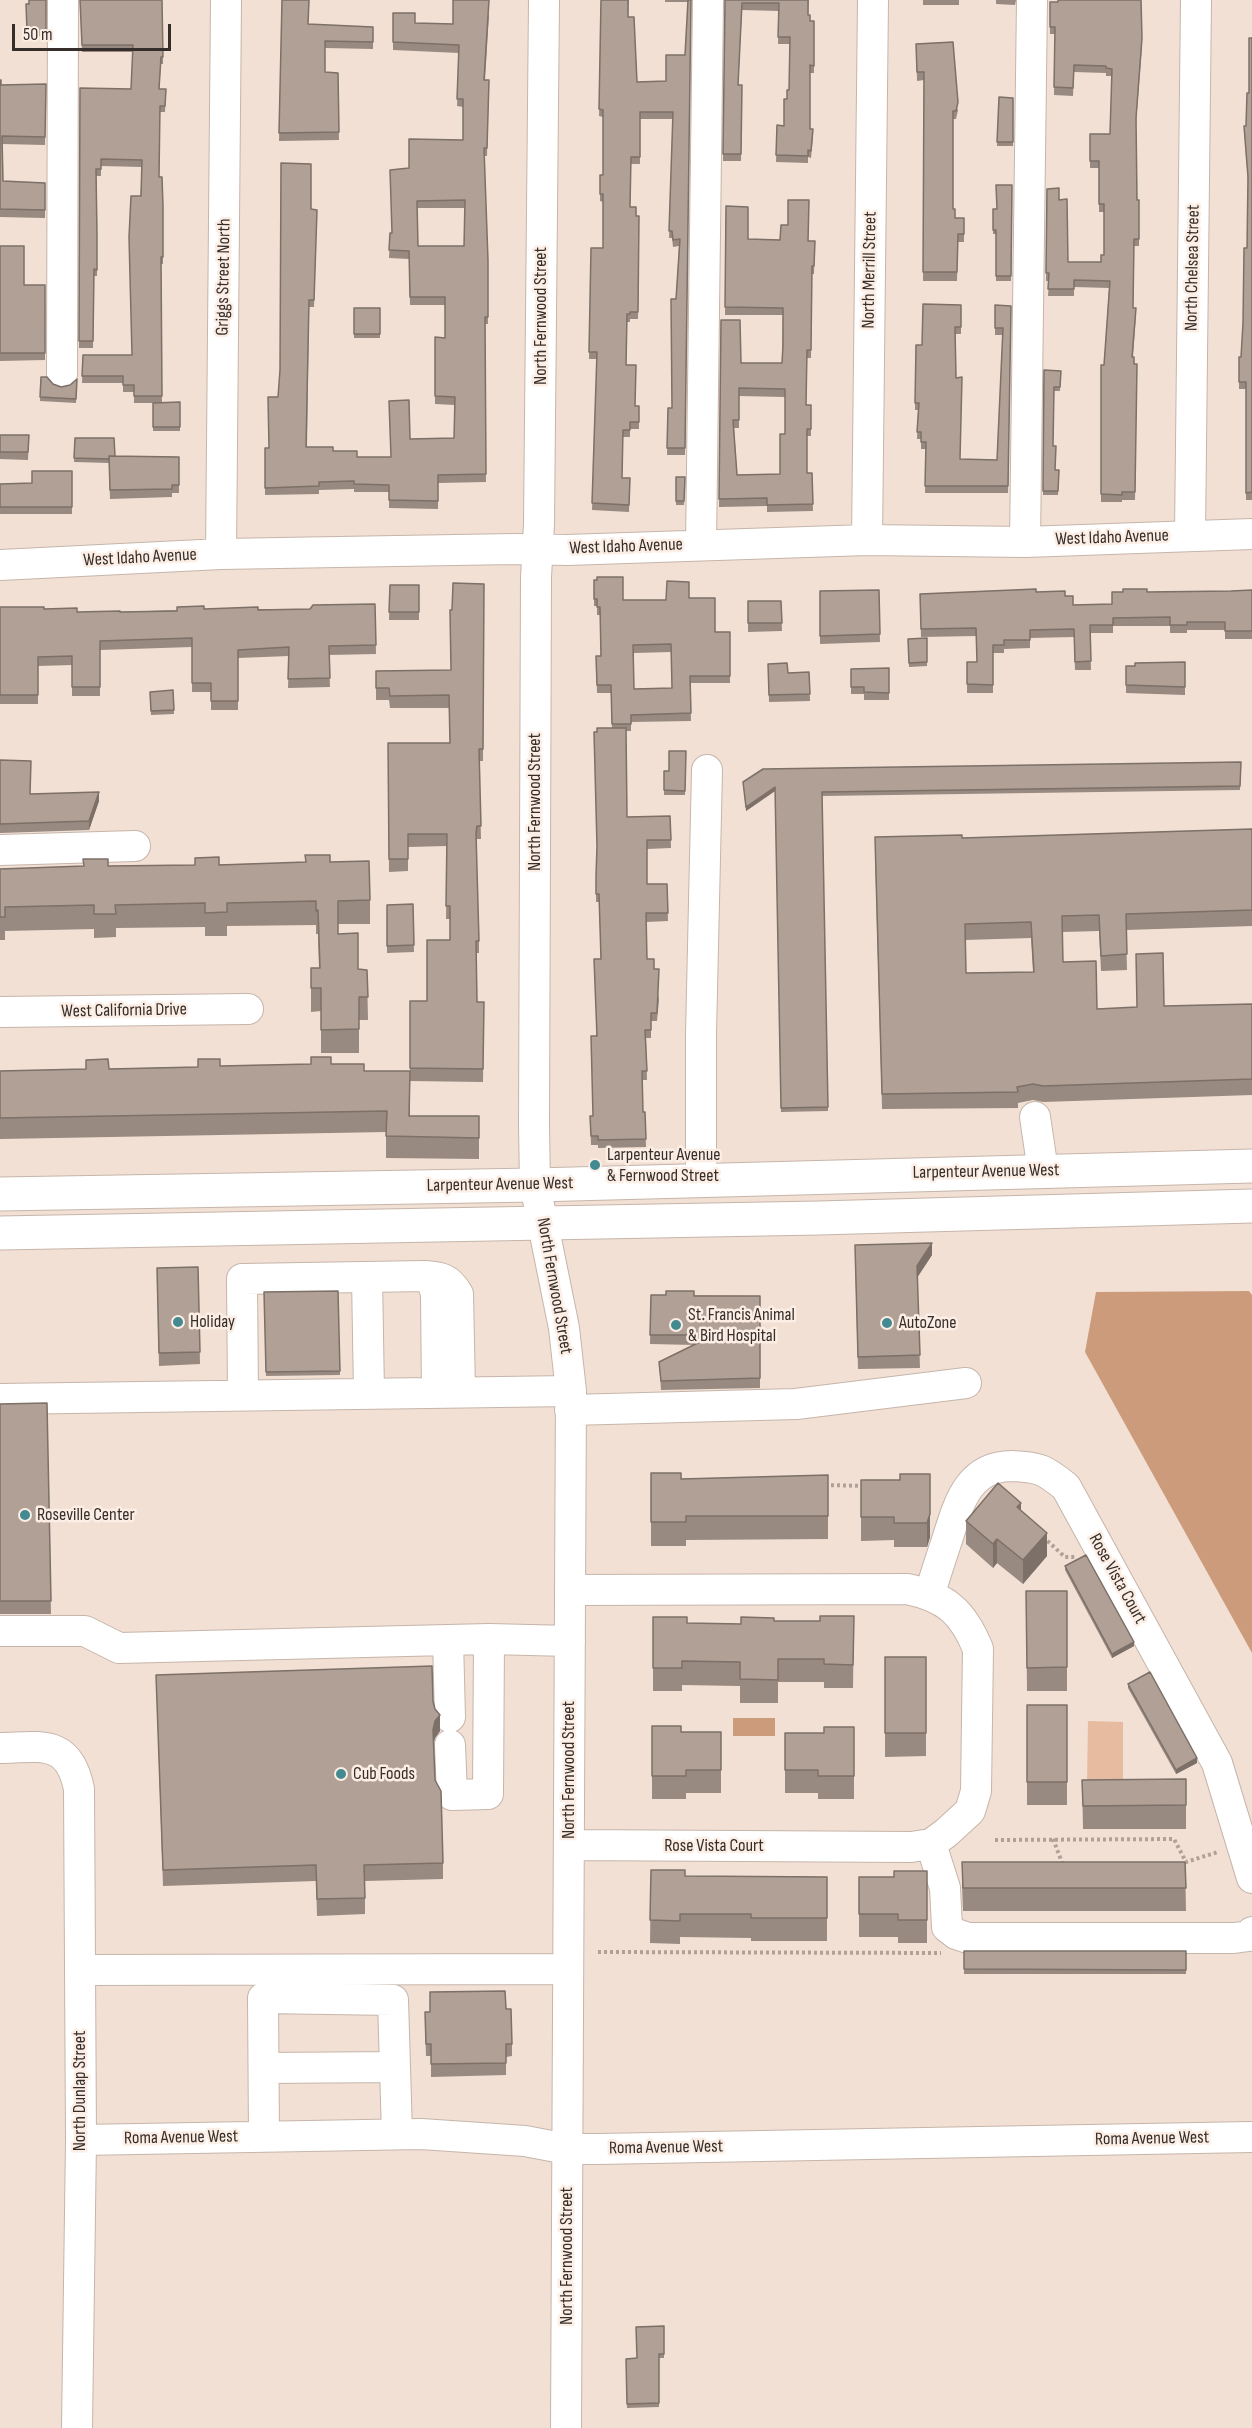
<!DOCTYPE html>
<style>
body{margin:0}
#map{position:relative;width:1252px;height:2428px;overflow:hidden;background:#f2e0d4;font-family:"Sofia Sans Condensed",sans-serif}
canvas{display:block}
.scale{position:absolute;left:12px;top:24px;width:159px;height:27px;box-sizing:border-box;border:3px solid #352e2a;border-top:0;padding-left:8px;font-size:18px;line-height:21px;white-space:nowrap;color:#352e2a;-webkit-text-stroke:4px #fceee4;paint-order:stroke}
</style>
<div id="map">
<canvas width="1252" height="2428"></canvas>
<div class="scale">50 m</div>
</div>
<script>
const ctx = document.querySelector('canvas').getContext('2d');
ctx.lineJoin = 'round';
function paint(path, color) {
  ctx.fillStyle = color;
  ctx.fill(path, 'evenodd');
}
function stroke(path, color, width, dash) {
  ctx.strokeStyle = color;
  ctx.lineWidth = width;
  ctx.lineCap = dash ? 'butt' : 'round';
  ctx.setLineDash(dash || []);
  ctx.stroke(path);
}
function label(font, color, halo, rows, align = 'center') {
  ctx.font = font + ' "Sofia Sans Condensed",sans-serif';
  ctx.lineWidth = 5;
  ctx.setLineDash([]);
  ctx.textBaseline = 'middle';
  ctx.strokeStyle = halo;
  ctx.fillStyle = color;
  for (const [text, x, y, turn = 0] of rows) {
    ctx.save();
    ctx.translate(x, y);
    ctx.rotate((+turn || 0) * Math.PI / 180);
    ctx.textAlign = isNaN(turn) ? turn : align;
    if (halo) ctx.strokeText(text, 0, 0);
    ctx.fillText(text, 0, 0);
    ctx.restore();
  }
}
paint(new Path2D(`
 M1088,1721L1123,1722V1784H1087Z`), '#e6bb9f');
paint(new Path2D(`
 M1249,1291L1252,1295V1653L1085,1352L1096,1292Z
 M733,1718H775V1736H733Z`), '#cc9b7b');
const minor = new Path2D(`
 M544,0L539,524L536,577L534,1125L535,1185L564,1328L571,1391L566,2428
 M62,374L63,0
 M1190,535L1196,0
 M867,540L873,0
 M1025,542L1032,0
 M701,545L708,0
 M221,554L226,0
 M0,565L221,554L514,549L567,550L867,540L1025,542L1252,534
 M0,850L135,846
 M0,1012L248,1009
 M1035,1117L1043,1171
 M701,1180V1034L707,770
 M425,1276L434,1285L436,1296L437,1392
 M367,1277L369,1393
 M243,1395L242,1279L425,1276C442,1277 449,1279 458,1294L460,1392
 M0,1399L571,1391
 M570,1410L796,1404L966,1383
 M930,1593C935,1576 941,1558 947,1540C958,1506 967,1466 1012,1466C1040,1467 1045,1470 1066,1487L1217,1763L1252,1878
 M0,1631H85L119,1648L489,1639L570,1641
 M448,1640L450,1717
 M450,1745L452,1795L488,1794L489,1639
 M0,1748C42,1747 69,1739 79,1789L81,2140L77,2428
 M931,1844L945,1888L947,1927L956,1934L968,1938H1234L1249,1936L1252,1932
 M569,1845L911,1847L931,1844L946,1833L970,1811L976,1791L978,1649C963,1612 946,1597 907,1589L570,1590
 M80,1970L568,1969
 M264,2068L395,2067
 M264,2136L263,1998L393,2000L397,2134
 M81,2140L421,2134L525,2141L567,2149H598L1252,2137`);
const major = new Path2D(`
 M0,1194L535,1185L1252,1166
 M0,1233L819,1218L1252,1206`);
stroke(minor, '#c6b5aa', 32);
stroke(major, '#c6b5aa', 35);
stroke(new Path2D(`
 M825,1485L866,1486
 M1043,1537L1065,1557H1076
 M1053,1839L1063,1865
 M995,1840L1174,1839L1186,1862L1218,1852
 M598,1952L941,1953`), '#afa198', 4, [3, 3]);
stroke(minor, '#fff', 30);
stroke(major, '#fff', 33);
paint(new Path2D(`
 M46,0V36L27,37L26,4Z
 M80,0L163,57V64H161L159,89H166L165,112H160L159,177L163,206V264H161L162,402H180V431H153V403H134V392H123V383H82L83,355H132L142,167L101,166V176H96L97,242V276H94L93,348H79L80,88L131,89L133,52H82Z
 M282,0L308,24L373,27V49L325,48V72L338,73L339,140L279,141Z
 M600,0H629L628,17L637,82L666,81L685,55L688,2H665V0H691L685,455H667L668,408H672L676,299L679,246L673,247L672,238H669L673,119H640V164H631L630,207L636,216H639L638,319H630V322H627L626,365L635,406L639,413V429H630V437H623L622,478H630L629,512L592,510L597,359H589L591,248H603V202L600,201V175H603V117L599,116L601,0Z
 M725,0H809L808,15L810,21H814V73H810V129L813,136L811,158L808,157V163L776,162L777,125L784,126L789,90L790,44H778L779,11L742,10L738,85H742L741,161H723Z
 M923,0H959V5H923Z
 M996,0H1016L1015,5L996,4Z
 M1050,2H1058L1142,45L1136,124L1137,200H1139V246H1134L1133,308L1136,315L1133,357L1134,364H1137L1135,500H1122V502H1101V365H1104L1109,288L1074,287V296H1048L1049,281H1046L1047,189L1059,200L1068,262H1101L1104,255V212H1099V168H1090V134H1110L1112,76H1106V73L1074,72L1073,96L1054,95L1055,34H1050Z
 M393,13L415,23L453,24L489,15L485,80H489L487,156H484L488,260V324H485L486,482L438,483V509L389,508V492H354V489L319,490V494L265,495V448H269L311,209L317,210L314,307H309L307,447L333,451L357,457H391L410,439L454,438L455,405L435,404V337L445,338V305H410L409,259L389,258L390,233H392L409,168L463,140V107L457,106L459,53L393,50ZM417,208H465L464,246H418Z
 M1252,38V500H1246V389H1239V357H1241L1247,248L1248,183L1244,126H1246L1249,93Z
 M916,44L958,110L956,119H953V209L955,218H964V242H958L957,281H923L924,80L917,81Z
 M0,80L1,85L46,84L45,145L2,144L3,181L45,183V218L0,217Z
 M999,97L1013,98V146H997Z
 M1012,185L1011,281H996V234H993V209H997Z
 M726,206L748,239L815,241L814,274H812L811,358H807L806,405L811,429V436H807V473H812L813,511L767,512V506L719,507L721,320L741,363H782L783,315H725ZM739,396L785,397V434L780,474L737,475L734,428H739Z
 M0,246L24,285H45V360L0,361Z
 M961,305V334H955L956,378L960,459L997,460L1003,335H995V305L1011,306L1008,493H925L926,449H921V439H917L918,410H915V403L922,345Z
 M354,308H380V338H354Z
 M1044,370L1061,371L1060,391H1054L1053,446L1055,470H1059L1058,495H1043Z
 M41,377L53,384L61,387L70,385L77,379L76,403L40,401Z
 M0,435H29L28,460L0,459Z
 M75,438L115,456L179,457V493H172V497L110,499L109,463L74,462Z
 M72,471V514H0V484L32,483Z
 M676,477H685L684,505H676Z
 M594,580L623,600H666L689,598L715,632H730V683H690L691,721L631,722V731H626L627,817L670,816L671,848L647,849V884H667L668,921L646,922L647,959L654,969L659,1000L657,1021H651V1038H646L647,1080H643V1112H645L646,1147L598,1148V1145H591L590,1116H593L596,1036L601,959L599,902H596V885L597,849V732L612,728L611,693H597L596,656H601L600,615H597V606H594ZM671,652L672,688L634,689V653Z
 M484,584L483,761H479L481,839H477L476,844L479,941V953H476L477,1002H484L483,1082L410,1081V1116H479V1159L386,1158V1132L0,1139V1071L331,1064L364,1071H410V1001H427L450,940V919H446L447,846L408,847V871L389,872L388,743H450L449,708H390L389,700H376V671L451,670L452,610Z
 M390,585H419V620H389Z
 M879,590L880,642L820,644V591Z
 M1252,590V639H1225V630H1187V633H1170V626H1113V633H1090L1091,670H1075L1074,637L1030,638V648L1004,649V653H993V693H967V662H977L976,636L921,637L920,594L1036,592L1065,596L1073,605L1112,604L1147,592L1231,591Z
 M748,601H781L782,631L748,632Z
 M375,604L376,654L329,655L330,687L288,688L289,656L238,658V710H211V692H192V647L100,650V696H72V665L38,666V704H0V607L44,609L77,612H120L204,609H310Z
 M927,638V666L909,667L908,639Z
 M1185,662V695L1126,693V666H1135Z
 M768,664L788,673L809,672L810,701L769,702Z
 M889,668V700H864V694H851V669Z
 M173,690L174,714L151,715L150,692Z
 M686,751L685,795H664V771H669Z
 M0,760L30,794L99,801L89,830L0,833Z
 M1241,762L1240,790L822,796L828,1111L781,1112L775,791L746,811L743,782Z
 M1252,829V926L1126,930L1127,970L1101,971L1099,931L1062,932L1063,962L1097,1009L1252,1004V1095L1043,1102L1033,1100L1018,1103V1108L882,1109L875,853L962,838ZM1031,938L1033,972L966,973L965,940Z
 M330,862L370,900V924H338V934L358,969L367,970L368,1020H359V1053H321V1011L311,1012V968H319L318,934H316V925L227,926V936H205V927L116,928V937L94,938V929L5,931V940H0V869Z
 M413,904L414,952L387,953V905Z
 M932,1255L917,1277L920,1368L858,1369L855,1257Z
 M198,1267L200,1364L159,1366L157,1268Z
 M338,1291L340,1375L266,1376L264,1292Z
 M651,1295L760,1296V1388L661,1390L659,1362L695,1345L650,1344Z
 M47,1403L51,1614H0V1404Z
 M651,1473L681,1479L828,1475V1539L686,1540V1546H651Z
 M930,1474V1537L927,1547H894V1540L861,1541V1480H900Z
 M1021,1511L1047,1556L1023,1584L997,1563L993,1568L966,1544V1521Z
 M1065,1566L1134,1646L1112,1658L1065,1570Z
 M1026,1591H1067V1691H1027Z
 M854,1616L853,1688H824V1682H778V1703H740V1686L682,1685V1691H653V1617L687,1623L741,1624L774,1621H820Z
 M885,1657H926V1756L885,1757Z
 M156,1675L433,1701L440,1731L435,1738L433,1743L435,1780L443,1863V1879L365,1881V1914L317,1916L316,1881L163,1886Z
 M1128,1684L1197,1763L1176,1774L1128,1688Z
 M1027,1705H1067V1805H1027Z
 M652,1726L681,1732H721V1793H686V1799H652Z
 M854,1727V1799H818V1793H785V1733H824Z
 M1186,1779V1829H1083L1082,1780Z
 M962,1862H1185L1186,1911H963L962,1885Z
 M651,1870L685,1876L827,1877V1941H751V1938L680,1937V1944L650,1943Z
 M927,1871V1943H898V1937H859V1877H894Z
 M964,1951H1186V1974H964Z
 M506,2009L512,2044V2056L506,2057V2075L431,2077V2056H426L425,2024Z
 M664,2326V2358H659V2407L627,2408L626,2359L637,2358Z`), '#988a80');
paint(new Path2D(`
 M775,787V791L746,811V807Z
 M99,792V801L89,830V821Z
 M932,1243V1255L917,1278V1266Z
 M1021,1503V1526L1017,1507Z
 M930,1514V1537L927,1547V1523Z
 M1047,1533V1556L1023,1584V1560Z
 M997,1539V1563L993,1568V1544Z
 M1134,1642V1646L1112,1658V1654Z
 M440,1715V1731L435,1738L433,1746V1730L435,1721Z
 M1197,1758V1763L1176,1774V1770Z`), '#7c7068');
const building = new Path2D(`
 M29,0H46V32H27L26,4H29Z
 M80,0H162L163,57H161L159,89H166L165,106H160L159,177H162L163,206V257H161L162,396H134V385H123V376H82L83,355H132L129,237L131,196H141L142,160L101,159V169H96L97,236V270L94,269L93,341H79L80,88L131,89L133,45H82Z
 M282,0H309L308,24L373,27V42L325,41V72L338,73L339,132L279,133Z
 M453,0H489L484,80H489L487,148H484L488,260V317H485L486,474L438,475V501L389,500V485L354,484V481L319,482V486L265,488V448H269L268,397H278L280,370L281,163L311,164V209L317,210L314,300H309L306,447H333V451H357V457H391L389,401L409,400L410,439L454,438L455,397L435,396V337L445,338V297H410L409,251L389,250L390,233H392L390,170L409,168V139L463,140V99H457L459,45L393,42V13H415V23L453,24ZM465,200L464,246H418L417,201Z
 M601,0H628V17H634L637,82L666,81V55H685L688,0H691L685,448H667L668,408H672L671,299H676L680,239L673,240L672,231H669L673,112H640V157H631L630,207H636V216H639L638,312H630V314H627L626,365H636L635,406H639V422H630V430H623L622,478H630L629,505L592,503L597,352H589L591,248H603V194H600V175H603V110L599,109Z
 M725,0H808V15H810V21H814V66L810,65V129H813L811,151L808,150V156L776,155L777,125L784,126V99H787V90H789L790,37H778L779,3H742L738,85H742L741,154H723Z
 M1058,0H1141L1142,38L1136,118L1137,200H1139V239H1134L1133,308H1136L1132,357H1134V364H1137L1135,492H1122V495L1101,494V365H1104L1110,281L1074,280V289H1048L1049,273H1046L1047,189L1059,188V200L1067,199L1068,262H1101V255H1104V204H1099V161H1090V134H1110L1112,69L1106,68V66L1074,65L1073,88L1054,87L1055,27H1050V2H1058Z
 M1249,38H1252V492L1246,493V382H1239V357H1241L1243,323L1244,248H1247L1248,177L1244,126H1246L1247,93H1249Z
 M953,42L958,102L956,111H953V209H955V218H964V234H958L957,272H923L924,72H917L916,44Z
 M0,80H1V85L46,84L45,137L2,136L3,181L45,183V210L0,209Z
 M999,97L1013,98V142H997Z
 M996,185H1012L1011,276H996V230H993V209H997Z
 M788,200H809L808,241H815L814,266H812L811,350H807L806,405H811V429H807V473H812L813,504L767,505V498L719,499L721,320H740L741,363H782L783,345V308L725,307L726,206L748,207V239L780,240L781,225H788ZM739,388L785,389V434H780V474L737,475L733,420H739Z
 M0,246H24V285H45V353H0Z
 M923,304L961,305V327H955L956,378L962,377L960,459L997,460L1003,328H995V305L1011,306L1008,486H925L926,442H921V432H917L919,403H915L916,345H922Z
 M354,308H380V334H354Z
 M1044,370L1061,371L1060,387H1054L1053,446H1056L1055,470H1059L1058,491H1043Z
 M41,377H47L53,384L61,387L70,385L77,379L76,399L40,397Z
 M180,402V427H153V403Z
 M0,435H29L28,452H0Z
 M75,438H114L115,456H109V459L74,458Z
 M109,456L179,457V485H172V489L110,490Z
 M32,471H72V507H0V484L32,483Z
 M676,477H685L684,501H676Z
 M597,577H623V600H666L667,581L689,582V598H715V632H730V676H690L691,713L631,715V724H612L611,685H597L596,656H601L600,607H597V599H594V580H597ZM671,644L672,688L634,689L633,645Z
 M453,583L484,584L483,749H479L481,826H477L476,833L479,941H476L477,1002H484L483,1069L410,1068V1001H427V940H450V906H446L447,834H408V859H389L388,743H450L449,695L390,696L389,688H376V671L451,670L450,610H452Z
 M390,585H419V612H389Z
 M1036,589V592L1065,591V596H1073V605L1112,604V592H1123V589H1147V592L1231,591L1252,590V631H1225V622H1187V625H1170V617L1113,618V625H1090L1091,661L1075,662L1074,629L1030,630V640H1004V645H993V685L967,684V662H977L976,628L921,629L920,594Z
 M879,590L880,634L820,636V591Z
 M748,601H781L782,623H748Z
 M375,604L376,645L329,646L330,678L288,679L289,647L238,650V701H211V683H192V638L100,641V687H72V656L38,657V695H0V607H44V609L77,608V612L120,611V612L177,611V607L204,606V609L258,607V610L310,609L313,605Z
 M927,638V662L909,663L908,639Z
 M1185,662V687L1126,685V666H1135V663Z
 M787,663L788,673L809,672L810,694L769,695L768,664Z
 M889,668V693L864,692V687H851V669Z
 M173,690L174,710L151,711L150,692Z
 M597,728H626L627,817L670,816L671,840H647V884H667L668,913H646L647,959H654V969H659L657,1013H651V1030H645L647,1071H642L643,1112H645L646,1139L598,1140V1136H591L590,1116H593L591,1036H597L594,959H601L599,894H596V876L597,846L594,732H597Z
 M669,751H686L685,791L664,790V771H669Z
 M0,760L31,761L30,794L99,792L89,821L0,824Z
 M1241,762L1240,786L822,792L828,1107L781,1108L775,787L746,807L743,782L763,769Z
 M1252,829V910L1126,914L1127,954L1101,956L1099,915L1062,916L1063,962L1096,961L1097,1009L1137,1007L1136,954L1163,953L1164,1006L1252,1004V1079L1043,1086L1033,1084L1017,1087L1018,1092L882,1094L875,837L962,835V838ZM1031,922L1034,972L966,973L965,924Z
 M305,855H330V862L369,861L370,900L338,901V934L358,933V969L367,970L368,997H359V1029L321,1030V988H311V968H320L318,910L316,911V901L227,903V912L205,913V903L115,905L116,914H94V905L5,907V917H0V869L84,866L83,859H108V866L195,865V858L219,857V865L306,862Z
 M413,904L414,945L387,946V905Z
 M311,1057H331V1064H364V1071H410L409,1116H479V1138L386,1136L387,1111L0,1118V1071L86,1069V1060L108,1059L109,1069L198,1067V1059H220V1066L311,1064Z
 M932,1243L917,1266L920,1355L858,1357L855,1245Z
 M198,1267L200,1352L159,1353L157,1268Z
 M338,1291L340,1371L266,1372L264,1292Z
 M666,1291H694V1296H760V1378L661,1381L659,1362L714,1335H650L651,1295H666Z
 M47,1403L51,1601H0V1404Z
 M651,1473H681V1479L828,1475V1516H686V1522H651Z
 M900,1474H930V1514L927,1523H894V1517H861V1480H900Z
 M998,1483L1021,1503L1017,1507L1047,1533L1023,1560L997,1539L993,1544L966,1521Z
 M1086,1555L1134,1642L1112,1654L1065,1566Z
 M1026,1591H1067V1667L1027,1668Z
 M820,1616H854L853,1665L824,1664V1659H778V1680L740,1679V1662L682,1661V1668H653V1617H687V1623L741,1624V1617L774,1618V1621H820Z
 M885,1657H926V1733H885Z
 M432,1666L433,1701L435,1709L440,1715L435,1721L433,1730L435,1780L441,1791L443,1863L364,1865L365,1898L317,1899L316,1865L163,1870L156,1675Z
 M1150,1672L1197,1758L1176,1770L1128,1684Z
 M1027,1705H1067V1782H1027Z
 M652,1726H681V1732H721V1770H686V1776H652Z
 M824,1727H854V1776H818V1770H785V1733H824Z
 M1186,1779V1805L1083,1806L1082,1780Z
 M962,1862H1185L1186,1888H963Z
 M651,1870H685V1876L827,1877V1918H751V1914H680V1921L650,1920Z
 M894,1871H927V1920H898V1914H859V1877H894Z
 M964,1951H1186V1970L964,1969Z
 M505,1991L506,2009H511L512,2044H506V2063L431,2064V2044H426L425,2012H430V1992Z
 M664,2326V2354H659V2403L627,2404L626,2359L637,2358L636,2327Z`);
paint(building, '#b1a095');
stroke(building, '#7c7068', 1.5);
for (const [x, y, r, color] of [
 [595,1165,6,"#438a91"],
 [178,1322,6,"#438a91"],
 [887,1323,6,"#438a91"],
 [676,1325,6,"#438a91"],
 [25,1515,6,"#438a91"],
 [341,1774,6,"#438a91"]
]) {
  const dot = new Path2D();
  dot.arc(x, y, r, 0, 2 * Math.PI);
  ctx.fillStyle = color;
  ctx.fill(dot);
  stroke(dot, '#fceee4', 2);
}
label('18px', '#352e2a', '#fceee4', [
 ["North Chelsea Street",1193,268,-89],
 ["North Merrill Street",870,270,-89],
 ["Griggs Street North",224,277,-89],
 ["North Fernwood Street",541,316,-90],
 ["West Idaho Avenue",1112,538,-2],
 ["West Idaho Avenue",626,547,-2],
 ["West Idaho Avenue",140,558,-3],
 ["North Fernwood Street",535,802,-90],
 ["West California Drive",124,1011,-1],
 ["Larpenteur Avenue West",986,1172,-1],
 ["Larpenteur Avenue West",500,1185,-1],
 ["North Fernwood Street",554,1286,80],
 ["Rose Vista Court",1117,1579,61],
 ["North Fernwood Street",569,1770,-90],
 ["Rose Vista Court",714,1846],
 ["North Dunlap Street",80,2091,-90],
 ["Roma Avenue West",181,2138,-1],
 ["Roma Avenue West",1152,2139,-1],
 ["Roma Avenue West",666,2148,-1],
 ["North Fernwood Street",567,2256,-90]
]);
label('18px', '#352e2a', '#fceee4', [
 ["Larpenteur Avenue",607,1155],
 ["& Fernwood Street",607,1176],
 ["St. Francis Animal",688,1315],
 ["& Bird Hospital",688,1336],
 ["Holiday",190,1322],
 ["AutoZone",899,1323],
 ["Roseville Center",37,1515],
 ["Cub Foods",353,1774]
], 'left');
</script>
